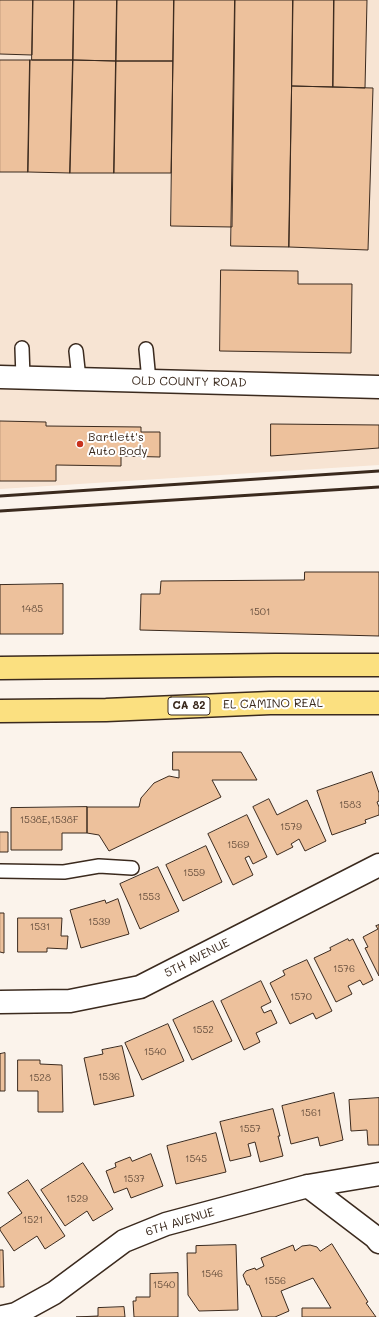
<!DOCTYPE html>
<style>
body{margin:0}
canvas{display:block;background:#fbf3eb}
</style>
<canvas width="379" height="1317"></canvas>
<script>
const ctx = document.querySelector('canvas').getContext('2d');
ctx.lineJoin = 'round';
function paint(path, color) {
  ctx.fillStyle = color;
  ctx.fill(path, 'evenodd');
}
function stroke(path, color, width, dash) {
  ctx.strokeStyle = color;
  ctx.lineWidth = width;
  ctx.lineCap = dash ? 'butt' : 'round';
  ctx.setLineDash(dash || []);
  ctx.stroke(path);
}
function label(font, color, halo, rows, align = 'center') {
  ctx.font = font + ' Mali,sans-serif';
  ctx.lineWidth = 4;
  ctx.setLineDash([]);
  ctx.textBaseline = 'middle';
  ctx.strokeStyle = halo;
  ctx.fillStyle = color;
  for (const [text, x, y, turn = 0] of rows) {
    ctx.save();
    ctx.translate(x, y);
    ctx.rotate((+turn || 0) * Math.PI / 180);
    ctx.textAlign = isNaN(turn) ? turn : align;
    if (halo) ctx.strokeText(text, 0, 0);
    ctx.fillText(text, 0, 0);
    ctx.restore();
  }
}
paint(new Path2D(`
 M0,0H379V465L0,489Z`), '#f7e4d3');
const building = new Path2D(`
 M0,0H33L32,55L0,54Z
 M33,0H74L73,60H32Z
 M74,0H117L116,61L73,60Z
 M117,0H174L173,61H116Z
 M174,0H235L232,227L171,226Z
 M235,0H293L289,247L231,246Z
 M293,0H334L333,87L292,86Z
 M334,0H367L365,88L333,87Z
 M0,60H30L28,172H0Z
 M30,60H73L70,173L28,172Z
 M73,60L116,61L114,173H70Z
 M116,61H173L171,173H114Z
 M292,86L373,88L368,250L289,247Z
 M221,270L298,271V284H352L351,353L220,351Z
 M0,421L46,422V426L141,427V432H160V457L121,456V466L56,465V481H0Z
 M271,424L379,425V448L271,456Z
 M305,572H379V636L140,630L141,594H160L161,581L304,580Z
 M63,584V634H0V585Z
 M173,752H241L257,780H212L221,797L109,851L99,835L87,833V807H139L141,798L154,783L169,776L179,778V770H173Z
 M372,772L379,793V801L377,802L379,807V815L365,820L366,823L332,835L317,791Z
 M269,799L277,815L307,800L326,841L305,851L299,839L291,844L293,847L277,855L253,807Z
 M87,807V833H62V850H11V808Z
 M247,815L267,857L253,864L249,856L245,858L253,875L233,885L208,834Z
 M0,832H8V852H0Z
 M206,846L222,882L183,901L166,865Z
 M158,867L179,911L140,929L120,884Z
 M118,899L129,934L81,948L70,910L105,900L106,903Z
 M0,913H4V953L0,952Z
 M18,918H62L61,936H68L67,949L47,948V952H18Z
 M379,925V976L365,948L368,947L363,937L378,929L376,926Z
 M348,939L349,941L353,939L373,980L363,985L360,980L348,986L352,994L336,1002L314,958L331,950L330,948Z
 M307,960L332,1011L316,1019L313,1013L290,1024L270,983L285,975L283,971Z
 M261,981L271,1002L261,1007L264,1013L271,1010L277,1023L256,1033L260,1042L244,1050L221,1001Z
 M213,1001L232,1041L192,1060L173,1020Z
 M168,1024L184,1061L142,1080L125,1043Z
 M122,1046L134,1096L94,1105L84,1058L103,1054L102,1050Z
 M5,1053V1091H0V1054Z
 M18,1060H40V1064L62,1065L63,1112H38V1091H18Z
 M334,1093L343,1140L320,1146L318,1137L291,1144L282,1106Z
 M379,1098V1145H368L367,1130L351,1131L349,1100Z
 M273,1109L280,1136H278L283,1156L260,1162L255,1142L248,1144L251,1156L230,1161L220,1122Z
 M216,1133L226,1172L176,1184L167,1146Z
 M151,1154L163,1186L131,1198L127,1188L114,1193L106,1171L116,1167L115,1163L130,1157L132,1161Z
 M83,1163L113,1209L93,1221L87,1211L65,1226L41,1190Z
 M28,1180L65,1236L45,1249L37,1236L14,1251L0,1230V1228L22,1213L8,1193Z
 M332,1244L368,1302L366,1303L376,1317H302V1308H331L313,1278L281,1291L289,1311L275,1317H262L249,1285H247L243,1275L246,1271L255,1268L256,1270L264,1266L261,1258L293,1245L295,1251L302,1246L310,1245L317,1247L320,1251Z
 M236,1245L238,1310L199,1311L188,1295L187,1253H196V1246Z
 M0,1250H3L4,1287H0Z
 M178,1273V1317H134L133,1301H136V1297H150V1274Z
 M124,1307L125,1317H76L98,1316V1308Z`);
paint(building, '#edc19c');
stroke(building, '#3b2a1e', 1);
const lane = new Path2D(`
 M22,348L23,378
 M146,349L149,381
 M76,351L79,379
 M0,871L64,872L99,866L132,868`);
const street = new Path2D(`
 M0,1002L70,1001L140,987L379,865
 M308,1186L375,1237L379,1242
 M2,1317L16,1314L54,1293L124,1241L166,1224L308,1186L379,1174`);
const secondary = new Path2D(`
 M0,377L379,387`);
const primary = new Path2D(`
 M0,668L275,665H379
 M0,711L106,710L270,703H379`);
stroke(lane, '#3b2a1e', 16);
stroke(street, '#3b2a1e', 25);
stroke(secondary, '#3b2a1e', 25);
stroke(primary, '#3b2a1e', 25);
stroke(lane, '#fff', 13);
stroke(street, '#fff', 22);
stroke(secondary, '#fff', 22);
stroke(primary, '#fbe080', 22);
stroke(new Path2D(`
 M0,496L379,471
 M0,511L379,487`), '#3b2a1e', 3);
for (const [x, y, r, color] of [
 [80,444,4,"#c8321e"]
]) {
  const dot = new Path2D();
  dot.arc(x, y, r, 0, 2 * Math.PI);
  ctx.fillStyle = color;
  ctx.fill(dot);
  stroke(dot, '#fff', 1.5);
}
label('10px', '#68503e', null, [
 ["1485",32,609],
 ["1501",260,612],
 ["1583",350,805],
 ["1538E,1538F",49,820],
 ["1579",291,827],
 ["1569",238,845],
 ["1559",194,873],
 ["1553",149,897],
 ["1539",99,922],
 ["1531",40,927],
 ["1576",344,969],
 ["1570",301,997],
 ["1552",203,1030],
 ["1540",155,1052],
 ["1536",109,1077],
 ["1528",40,1078],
 ["1561",311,1113],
 ["1557",250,1129],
 ["1545",196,1159],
 ["1537",134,1179],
 ["1529",77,1199],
 ["1521",33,1220],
 ["1546",212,1274],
 ["1556",275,1281],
 ["1540",164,1285]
]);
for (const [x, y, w] of [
 [189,706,42]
]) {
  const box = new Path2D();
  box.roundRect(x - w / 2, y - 9, w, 18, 3);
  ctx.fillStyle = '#fff';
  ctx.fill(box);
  stroke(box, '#3b2a1e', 1);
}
label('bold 11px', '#3b2a1e', null, [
 ["CA 82",189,706]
]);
label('12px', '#3b2a1e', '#fff', [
 ["OLD COUNTY ROAD",189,382,1],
 ["EL CAMINO REAL",273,704,-1],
 ["5TH AVENUE",197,958,-27],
 ["6TH AVENUE",180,1222,-17]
]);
label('12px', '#3b2a1e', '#fff', [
 ["Bartlett's",88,437],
 ["Auto Body",88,451]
], 'left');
</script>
